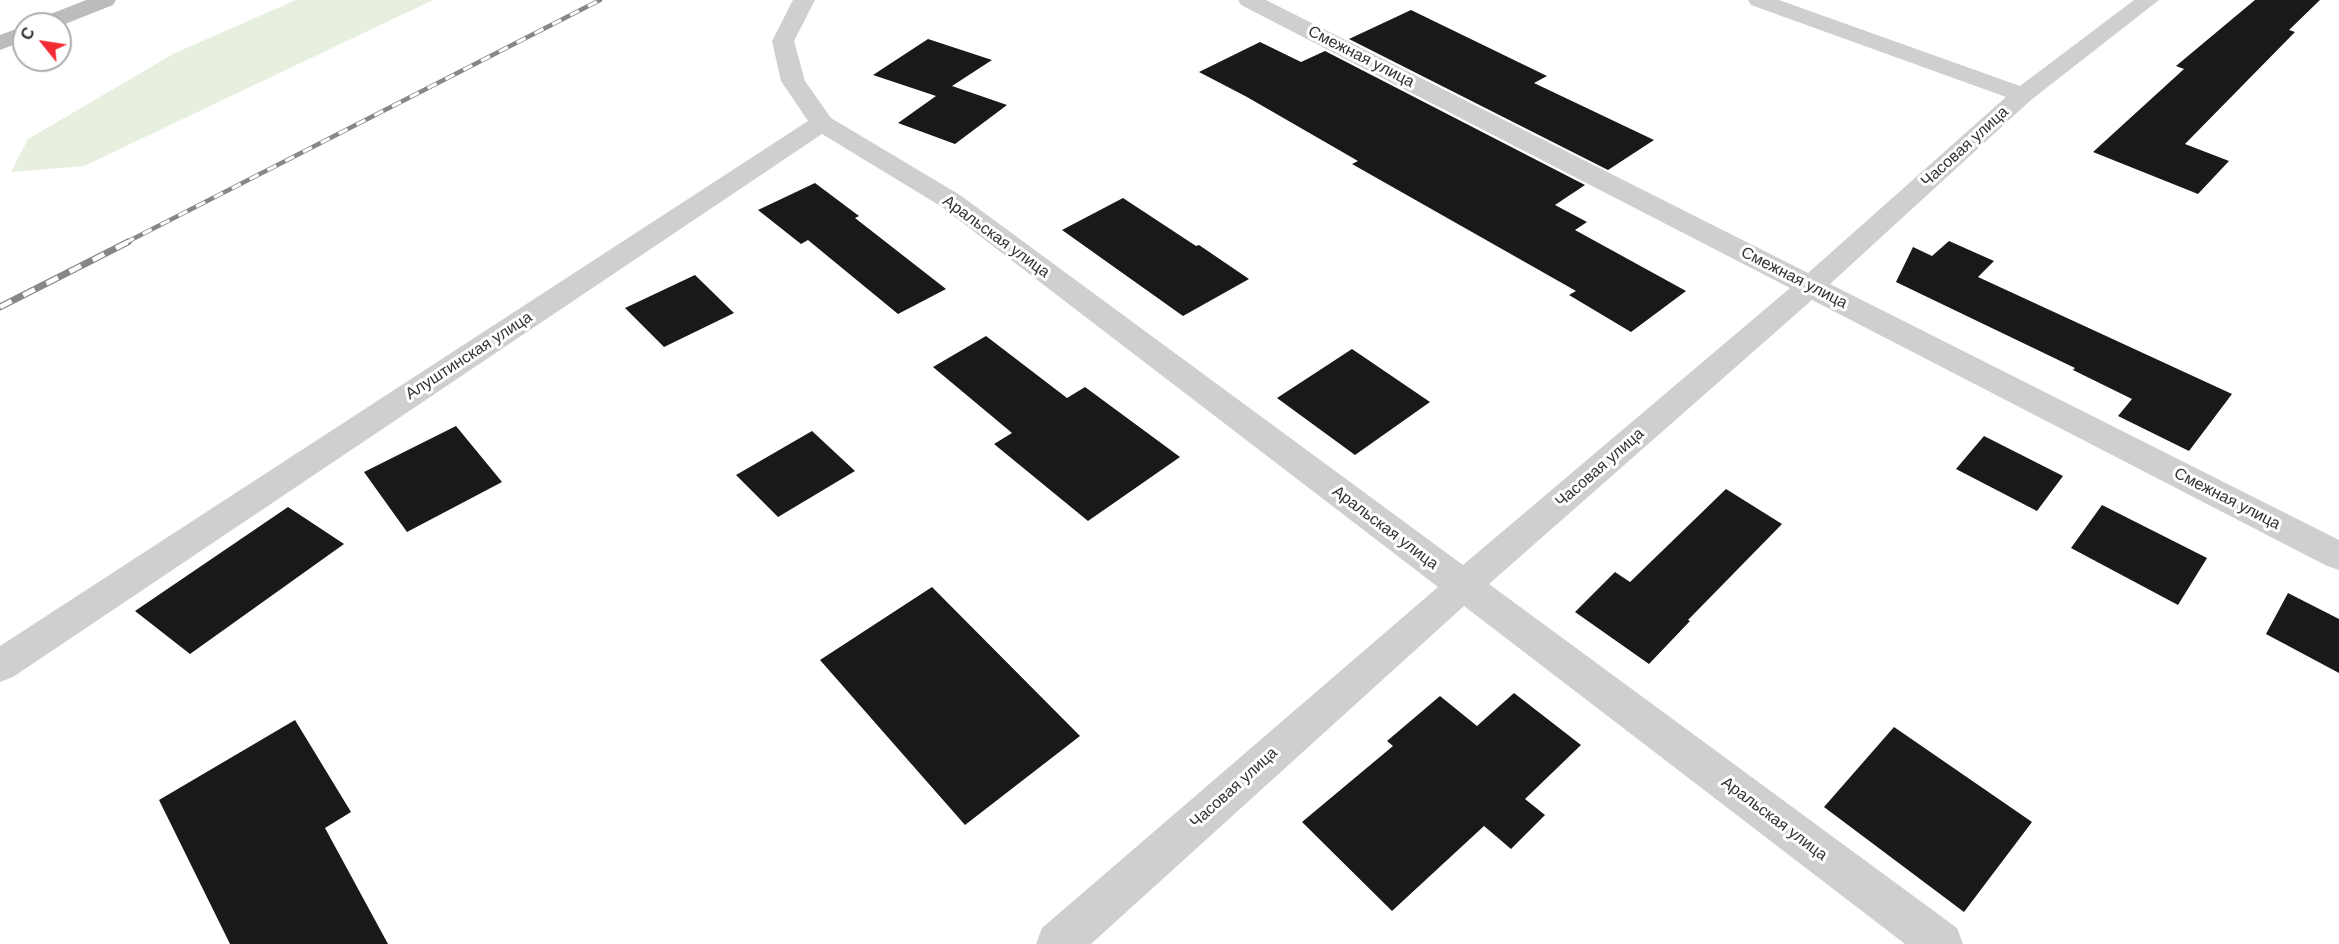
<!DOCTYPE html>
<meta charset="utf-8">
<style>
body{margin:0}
#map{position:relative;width:2339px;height:944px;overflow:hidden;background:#fff;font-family:Arial,sans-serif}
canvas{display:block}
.north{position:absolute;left:12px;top:12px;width:60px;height:60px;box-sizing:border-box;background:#fff;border:2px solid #adadad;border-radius:50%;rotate:300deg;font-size:16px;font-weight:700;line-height:24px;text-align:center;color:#323232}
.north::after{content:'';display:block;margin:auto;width:21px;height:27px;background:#f22a33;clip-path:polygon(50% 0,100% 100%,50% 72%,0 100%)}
</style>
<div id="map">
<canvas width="2339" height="944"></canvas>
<div class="north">С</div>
</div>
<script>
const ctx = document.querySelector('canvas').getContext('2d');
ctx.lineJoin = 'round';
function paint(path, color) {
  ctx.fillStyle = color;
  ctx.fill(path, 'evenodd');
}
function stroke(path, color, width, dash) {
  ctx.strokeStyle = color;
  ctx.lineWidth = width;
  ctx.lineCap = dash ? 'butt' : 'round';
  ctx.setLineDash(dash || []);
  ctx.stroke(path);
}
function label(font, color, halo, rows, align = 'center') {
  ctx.font = font + ' Arial,sans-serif';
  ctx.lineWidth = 6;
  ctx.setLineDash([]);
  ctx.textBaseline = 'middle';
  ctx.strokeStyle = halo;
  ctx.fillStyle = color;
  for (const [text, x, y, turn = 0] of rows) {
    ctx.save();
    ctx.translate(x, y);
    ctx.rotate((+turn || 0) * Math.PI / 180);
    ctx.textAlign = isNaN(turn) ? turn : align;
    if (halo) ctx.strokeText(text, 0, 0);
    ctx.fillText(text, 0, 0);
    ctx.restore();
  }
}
paint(new Path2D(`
 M296,0H433L84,166L11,172L28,139L175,53Z`), '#e7efdf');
paint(new Path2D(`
 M2255,0H2320L2289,30L2295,32L2185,144L2229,161L2198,194L2093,152L2184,69L2176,66Z
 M1411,10L1547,76L1534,83L1654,140L1608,170L1349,39Z
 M928,39L992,60L952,86L1007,105L955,144L898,123L936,96L873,75Z
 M1260,42L1301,62L1325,51L1585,185L1555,205L1587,222L1575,230L1686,291L1631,332L1569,295L1576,291L1352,164L1358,161L1247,97L1199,72Z
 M815,183L859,216L855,218L946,289L898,314L808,240L801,244L758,210Z
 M1123,198L1196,246L1199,245L1249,279L1183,316L1062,230Z
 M1949,241L1994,261L1978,277L2232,394L2189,451L2118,416L2132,399L2073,370L2075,368L1896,282L1913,247L1932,256Z
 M695,275L734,313L664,347L625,308Z
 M986,336L1067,398L1085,387L1180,457L1088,521L994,444L1012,433L933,367Z
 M1352,349L1430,402L1355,455L1277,398Z
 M456,426L502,482L407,532L364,472Z
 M812,431L855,471L778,517L736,475Z
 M1984,436L2063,476L2037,511L1956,469Z
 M1726,489L1782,524L1688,620L1690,621L1649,664L1575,612L1615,572L1630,582Z
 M2102,505L2207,558L2178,605L2071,548Z
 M288,507L344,544L190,654L135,611Z
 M932,587L1080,736L965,825L820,660Z
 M2288,593L2339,619V673L2266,634Z
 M1514,693L1581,745L1525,799L1545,815L1511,849L1484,826L1392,911L1302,822L1393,746L1387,741L1440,696L1477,726Z
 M295,720L351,812L325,828L388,944H230L159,800Z
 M1894,727L2032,822L1964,912L1824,807Z`), '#191919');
paint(new Path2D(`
 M793,0H815L794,41L805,81L831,118L960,195L1463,565L1790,288L1241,5L1238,0H1266L1808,273L2006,97L1751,5L1748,0H1779L2020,86L2134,0H2159L2031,100L1830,284L2339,540V570L2327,566L1812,300L1489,584L1957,928L1963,944H1905L1464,606L1091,944H1036L1042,928L1438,587L942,207L822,134L13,677L0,682V646L808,121L781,81L772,41Z`), '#cfcfcf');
paint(new Path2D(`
 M86,0H116L113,5L60,26V24H35L38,19Z
 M24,26V41L0,50V35Z`), '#bcbcbc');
const railFar1 = new Path2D(`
 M125,243L600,0`);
const rail = new Path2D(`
 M0,307L128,242`);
stroke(railFar1, '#878787', 4.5);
stroke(rail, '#878787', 7);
stroke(railFar1, '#fff', 3, [10]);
stroke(rail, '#fff', 4.5, [13]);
label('16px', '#323232', '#fff', [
 ["Смежная улица",1361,57,27],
 ["Часовая улица",1965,147,-42],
 ["Аральская улица",996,237,36],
 ["Смежная улица",1794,278,27],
 ["Алуштинская улица",469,356,-33],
 ["Часовая улица",1600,468,-41],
 ["Смежная улица",2227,499,27],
 ["Аральская улица",1385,528,37],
 ["Часовая улица",1234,788,-42],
 ["Аральская улица",1774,819,37]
]);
</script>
